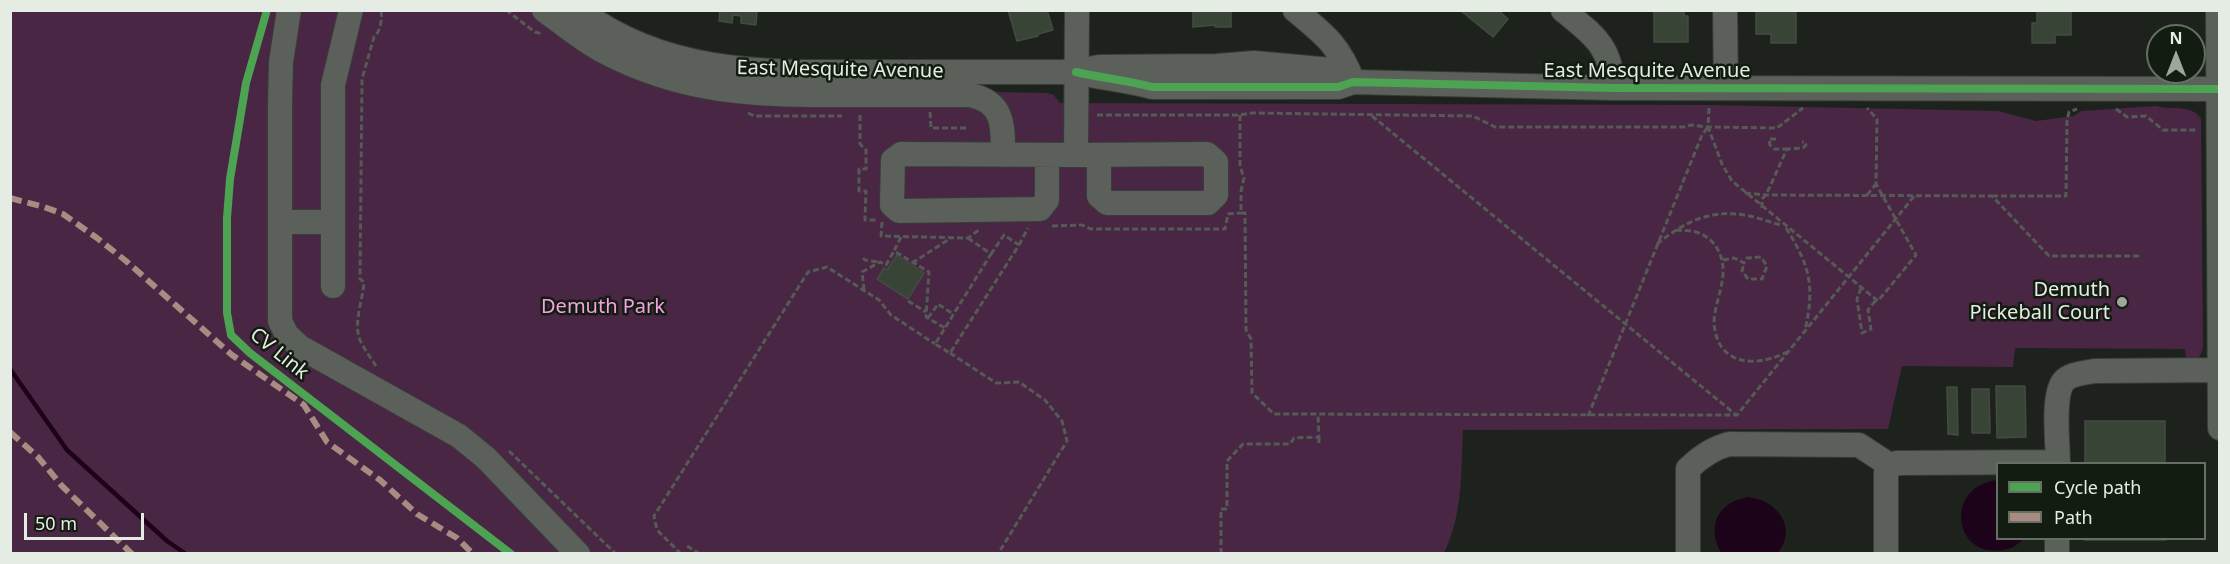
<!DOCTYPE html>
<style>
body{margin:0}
#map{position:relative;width:2230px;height:564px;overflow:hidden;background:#1d231c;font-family:"Noto Sans",sans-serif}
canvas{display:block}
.frame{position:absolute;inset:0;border:12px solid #e5ece3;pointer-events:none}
.legend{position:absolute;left:1996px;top:462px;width:210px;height:78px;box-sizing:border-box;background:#121c10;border:2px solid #666f64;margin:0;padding:8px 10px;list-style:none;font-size:18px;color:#e5ece3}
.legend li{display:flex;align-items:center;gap:12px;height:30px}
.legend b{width:30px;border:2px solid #666f64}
.north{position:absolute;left:2146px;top:24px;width:60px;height:60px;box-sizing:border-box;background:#121c10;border:2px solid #666f64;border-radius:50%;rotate:0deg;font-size:16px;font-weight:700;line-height:24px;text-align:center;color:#e5ece3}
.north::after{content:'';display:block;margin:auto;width:21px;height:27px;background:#9fa69d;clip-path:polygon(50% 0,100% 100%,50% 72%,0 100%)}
.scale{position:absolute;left:24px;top:513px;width:120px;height:27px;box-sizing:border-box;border:3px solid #e5ece3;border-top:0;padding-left:8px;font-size:18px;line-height:21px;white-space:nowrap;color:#e5ece3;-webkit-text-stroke:4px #121c10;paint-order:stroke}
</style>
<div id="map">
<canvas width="2230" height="564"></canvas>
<div class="frame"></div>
<ul class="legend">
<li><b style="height:8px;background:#4ca352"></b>Cycle path</li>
<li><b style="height:8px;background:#a88b81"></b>Path</li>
</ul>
<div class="north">N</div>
<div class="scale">50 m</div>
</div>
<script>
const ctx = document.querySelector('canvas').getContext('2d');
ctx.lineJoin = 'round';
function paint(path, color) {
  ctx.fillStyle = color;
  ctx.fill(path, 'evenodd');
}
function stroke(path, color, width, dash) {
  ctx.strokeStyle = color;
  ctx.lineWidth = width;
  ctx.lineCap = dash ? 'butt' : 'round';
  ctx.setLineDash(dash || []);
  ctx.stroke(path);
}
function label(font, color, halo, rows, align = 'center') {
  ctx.font = font + ' "Noto Sans",sans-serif';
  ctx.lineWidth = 5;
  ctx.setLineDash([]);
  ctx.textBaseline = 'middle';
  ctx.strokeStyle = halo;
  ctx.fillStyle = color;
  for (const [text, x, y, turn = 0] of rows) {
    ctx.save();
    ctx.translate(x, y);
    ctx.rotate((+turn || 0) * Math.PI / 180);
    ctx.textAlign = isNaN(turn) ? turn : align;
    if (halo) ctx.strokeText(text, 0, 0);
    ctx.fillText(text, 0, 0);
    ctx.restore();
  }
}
paint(new Path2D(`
 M10,11H552L783,88L1047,93L1054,95L1060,103L1709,105L1998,111L2036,121L2074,116L2081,111L2156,106C2172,111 2191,103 2201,119L2203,348C2200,357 2197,363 2186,363L2185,349L2015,348L2013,367L1902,366L1888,429L1463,430C1461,473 1463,514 1444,553H11Z`), '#492643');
paint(new Path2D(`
 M1997,480L1998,538L2023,539C2018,545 2011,549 2003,550C1954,559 1943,487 1997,480Z
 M1748,497C1777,500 1798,527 1778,553H1721C1706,526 1718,502 1748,497Z`), '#1d0319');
stroke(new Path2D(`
 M10,369L67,450L167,541L186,554`), '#1d0319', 4.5);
const building = new Path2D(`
 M720,10H757L756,25L741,23V16L733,15L732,23L719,21Z
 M1008,10H1047L1053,30L1038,34V36L1017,41Z
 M1193,10H1231V27H1215V25L1193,27Z
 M1460,10H1498L1508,19L1493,37Z
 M1654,10H1684V16H1688V42H1654Z
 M1756,10H1796V43H1771V34H1756Z
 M2037,10H2071V35H2055V43H2032V23H2037Z
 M897,255L924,273L908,299L877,279L884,268L887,270Z
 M1996,386H2025L2026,437L1997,438Z
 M1947,387H1957L1958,435L1948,434Z
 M1972,389H1989L1990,433H1972Z
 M2085,421H2165V464H2085Z
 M2084,538H2166V540H2084Z`);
paint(building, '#384436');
stroke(building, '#454a44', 1.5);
const minor = new Path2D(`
 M289,10L281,62L280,104V321L287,335L300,347L459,436L486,458L578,554
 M544,10C563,24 581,39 601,50C683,94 755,95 846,95C887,95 929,95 970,95C1004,102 1003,125 1003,155
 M579,10C670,78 774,72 881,72C946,72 1011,72 1076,72L1099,67L1217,66L1254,63L1331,70L1353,82
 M1295,10C1324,34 1340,46 1353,82
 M1563,10C1593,35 1611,45 1613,88
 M1725,10L1726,88
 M2218,10L2220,428
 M1076,72C1101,78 1127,80 1152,87H1338L1353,82L1613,88L2220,89
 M1047,155V200L1040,209L899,211L892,205L893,160L901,154L1076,155L1077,10
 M1076,155L1207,154L1216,162V195L1208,203H1107L1099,196V155
 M280,222H333
 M333,286V85L351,10
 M2058,464C2058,444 2052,398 2063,382C2069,374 2084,373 2094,371L2218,370
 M1688,554V469C1699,458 1714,448 1729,444L1859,445L1891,466
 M1886,554V472L1891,466L1897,463L2058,462
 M2057,554V538`);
stroke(minor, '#383d37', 26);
stroke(new Path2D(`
 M506,10L535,32L543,34
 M1709,108L1708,127L1722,164L1732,181L1878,301L1916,255L1876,184L1877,119L1867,108
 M2116,109L2127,117L2146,116L2163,130H2198
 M930,112L931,128H968
 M748,113L754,116H842
 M860,115V144L866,150V169H859V191H866L865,220H878
 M1097,115H1240L1252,113L1473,116L1495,127H1684L1691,125L1708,127L1777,128L1803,108
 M1240,115V166L1244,178L1241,191V213H1245L1246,330L1251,339L1252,393L1274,414L1737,415L1915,195
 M1372,116L1735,414
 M1776,139H1769L1770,145L1774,149H1787
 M1745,193L1766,195L1992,196L2049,256H2140
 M1867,195L1876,184
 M1992,196H2066L2067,121L2069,112L2077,109
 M1762,208V199L1766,195L1787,149L1803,148L1806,145L1805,142H1802
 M882,222L881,236L968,238L980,229
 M1052,226L1082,225L1091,229H1225L1228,214L1241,213
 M1786,228C1810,266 1815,286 1805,330
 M1676,230C1683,231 1692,230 1699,233C1719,241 1726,262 1722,282C1720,295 1714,310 1714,323C1717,366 1756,368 1787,352
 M901,237L894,251L929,272L926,317L945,328
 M968,238L991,254L935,344L950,353L1019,245L1004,235L991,254
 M1657,244C1683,223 1709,209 1744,215C1757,217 1769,222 1781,225
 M1019,245L1028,228
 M863,258L865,260L878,262
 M1723,260L1734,258L1744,263L1747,258L1761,257L1767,266L1762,279H1748L1742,271L1744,263
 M912,263L951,238
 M1861,288L1857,299L1862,333L1871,329L1868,310L1876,300
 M864,290L862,272L880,262L886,265L894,251
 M908,301L926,312
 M928,318L938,304L953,314
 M950,353L996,383L1019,382L1045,400L1062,421L1067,441L998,554
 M376,366C371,358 364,349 360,340C353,323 363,300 364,282L360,279L362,79L374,37C381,31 382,19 381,10
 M1588,416L1702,135L1708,127
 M1319,437V443
 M509,451L616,554
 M687,546L700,554
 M681,554L657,530L654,516L808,272L827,267L879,300L891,315L935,344
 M1221,554V509H1227V461L1243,444H1290L1294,438L1319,437L1318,415`), '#555a54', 3, [6, 3]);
stroke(minor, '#5c605b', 24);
stroke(new Path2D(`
 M10,198L44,207L63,214L97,238L126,261L232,355L304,405L327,442L380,480L417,514L457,538L473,554
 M10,432L38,457L62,486L132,554`), '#a88b81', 6, [12, 6]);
stroke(new Path2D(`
 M267,10L246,83L230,179L227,218V313L231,335L250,353L511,554
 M1076,72C1101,78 1127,80 1152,87H1338L1353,82L1613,88L2220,89`), '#4ca352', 8);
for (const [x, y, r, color] of [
 [2122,302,6,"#9fa69d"]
]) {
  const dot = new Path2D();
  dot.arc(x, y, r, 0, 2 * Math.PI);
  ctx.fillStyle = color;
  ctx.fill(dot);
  stroke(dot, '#121c10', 2);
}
label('20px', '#e5ece3', '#121c10', [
 ["East Mesquite Avenue",840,70,1],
 ["East Mesquite Avenue",1647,71],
 ["CV Link",279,354,39]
]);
label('20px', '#e5ece3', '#121c10', [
 ["Demuth",2110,290],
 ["Pickeball Court",2110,313]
], 'right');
label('20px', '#f4a0e3', '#121c10', [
 ["Demuth Park",603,307]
]);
</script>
